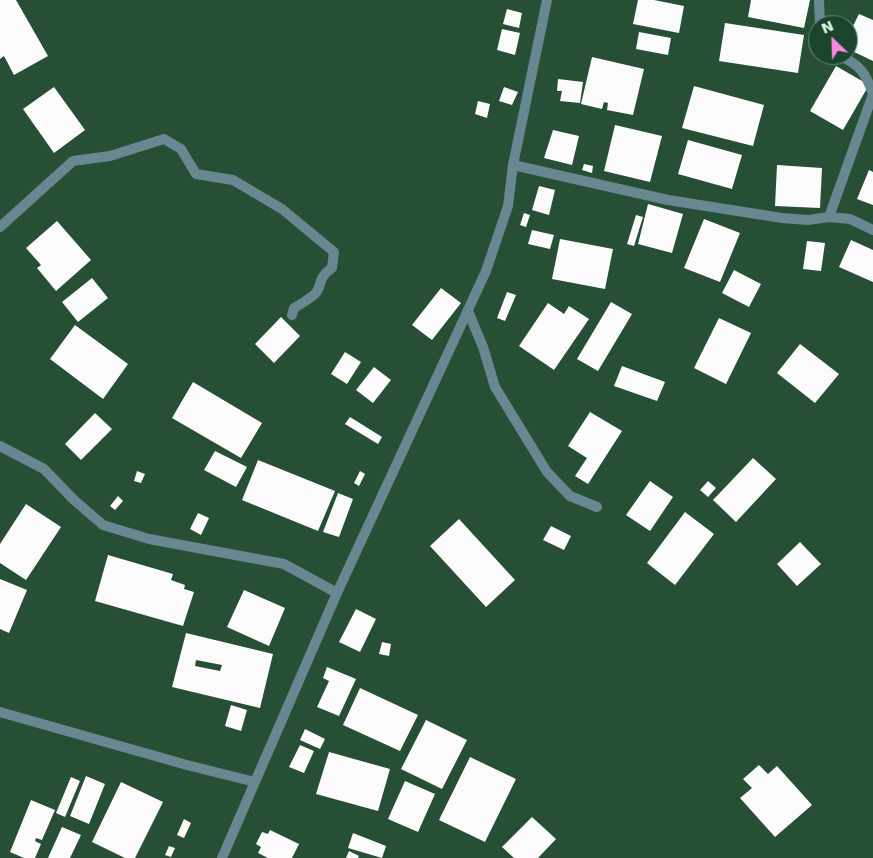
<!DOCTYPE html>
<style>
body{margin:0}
#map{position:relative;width:873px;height:858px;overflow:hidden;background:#264f36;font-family:"DejaVu Sans",sans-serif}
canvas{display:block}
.north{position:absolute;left:808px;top:15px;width:50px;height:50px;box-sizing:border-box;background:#1a442c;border:1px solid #698c77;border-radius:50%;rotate:336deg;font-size:14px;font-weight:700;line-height:20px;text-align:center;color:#e0f7e7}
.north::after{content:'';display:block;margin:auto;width:18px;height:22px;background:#fc86e3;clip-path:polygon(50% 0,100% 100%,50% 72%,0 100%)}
</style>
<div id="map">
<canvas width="873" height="858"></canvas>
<div class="north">N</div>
</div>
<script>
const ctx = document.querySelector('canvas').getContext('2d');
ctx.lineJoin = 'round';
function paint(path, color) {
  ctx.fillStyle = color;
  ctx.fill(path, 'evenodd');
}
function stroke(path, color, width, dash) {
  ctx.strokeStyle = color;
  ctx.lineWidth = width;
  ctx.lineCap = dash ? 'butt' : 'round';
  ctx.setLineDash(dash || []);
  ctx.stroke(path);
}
paint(new Path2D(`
 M0,0H16L48,56L14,75L4,56L0,59Z
 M638,0H654L684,6L679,33L633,24Z
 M751,0H810L804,28L748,17Z
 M507,9L522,13L519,28L503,24Z
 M859,14L873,20V61L848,49V36Z
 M725,23L804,35L798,73L719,61Z
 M502,29L520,33L515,55L497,50Z
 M639,32L671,38L668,55L636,49Z
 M592,57L644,69L633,115L607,110L608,103L604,102L602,109L581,104Z
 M836,66L869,85L843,130L810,111Z
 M558,79L583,82L580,103L560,101L562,91H557Z
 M694,86L764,105L753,146L682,128Z
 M54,87L85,130L54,153L23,109Z
 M504,87L518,92L512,105L499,101Z
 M478,101L490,104L487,118L475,114Z
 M615,125L662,136L650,182L604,171Z
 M553,130L579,136L572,165L544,158Z
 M688,140L742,155L732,189L678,174Z
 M584,164L593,166L592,173L582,170Z
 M777,165L822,168L820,208L775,206Z
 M869,170L873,172V205L857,199Z
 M539,186L555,190L549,215L532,210Z
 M648,204L683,214L672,253L638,244Z
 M524,213L530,215L526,227L520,225Z
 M636,215L643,217L634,246L627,244Z
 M704,219L740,233L720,282L684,268Z
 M57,221L91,260L56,291L37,268L41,265L26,248Z
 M532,230L554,235L550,249L528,244Z
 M560,239L613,249L605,289L552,279Z
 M851,240L873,250V282L839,267Z
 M807,241L825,243L821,271L803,269Z
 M734,270L761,284L749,307L722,293Z
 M92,278L108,298L78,322L62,302Z
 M441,288L461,303L432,340L412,325Z
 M507,292L516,295L505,321L497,318Z
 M611,302L632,314L598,371L577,359Z
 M548,303L564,314L569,306L589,319L554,370L519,346Z
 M281,317L300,336L274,363L255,344Z
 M719,318L751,333L726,384L694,368Z
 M75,325L128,364L103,399L50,359Z
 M800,344L839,374L815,403L777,373Z
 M345,352L361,362L347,384L331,374Z
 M622,366L665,382L657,401L614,386Z
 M374,367L391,380L373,403L356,390Z
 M193,382L262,423L241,458L172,418Z
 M590,412L622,431L588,484L575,476L587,458L568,446Z
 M95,413L112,429L81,460L65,444Z
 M350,417L382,437L378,444L345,424Z
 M215,451L247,467L236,487L204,470Z
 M753,458L776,479L736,522L713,500Z
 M258,460L335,491L318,531L242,500Z
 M137,471L145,474L141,483L134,481Z
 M360,471L365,474L359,486L354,483Z
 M650,481L673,497L650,531L626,515Z
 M708,481L716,488L708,497L700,490Z
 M338,493L353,499L339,537L323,532Z
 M118,496L123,501L115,510L110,506Z
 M26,504L61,527L26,580L0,563V544Z
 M685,512L714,534L675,585L647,563Z
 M198,513L209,518L201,535L190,529Z
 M459,519L515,580L486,607L430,546Z
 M551,526L571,536L564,550L543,540Z
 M800,542L821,564L797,586L777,564Z
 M108,555L173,574L171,580L185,585L184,589L194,592L183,626L95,601Z
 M0,579L27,590L9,633L0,629Z
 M244,590L285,608L269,646L227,627Z
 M356,609L376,619L360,652L339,642Z
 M186,633L273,654L260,708L172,687ZM196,660L222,665L220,671L195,666Z
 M382,642L391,644L389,656L379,654Z
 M327,667L356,679L339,716L317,707L329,681L323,678Z
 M360,688L418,715L400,751L343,725Z
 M231,705L247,710L241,731L225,726Z
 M426,720L467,740L442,789L401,769Z
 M305,729L325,739L320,749L300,740Z
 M300,745L314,751L304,773L289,767Z
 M329,752L390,769L378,811L316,794Z
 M470,757L516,779L485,842L439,820Z
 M759,765L768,774L777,766L812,805L775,837L740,798L752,788L743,779Z
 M86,776L105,784L89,824L70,816Z
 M71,777L80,781L65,817L56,813Z
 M405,781L435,794L418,832L388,819Z
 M121,782L163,802L135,858H125L92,842Z
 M31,800L55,810L42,840L36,838L35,841L41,844L35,858H24L10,852Z
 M532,817L556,839L538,858H514L502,847Z
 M184,819L191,823L184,838L177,835Z
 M62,827L81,835L70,858H48Z
 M270,830L299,844L292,858H268L258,853L261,847L256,844L262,832L268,834Z
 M353,833L386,846L382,858L348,848Z
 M169,846L175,848L171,857L165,855Z
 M349,851L359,856L358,858H346Z`), '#fbfbfb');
stroke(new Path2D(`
 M819,0L820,25
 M513,165L668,200L782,218L808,220L829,217L850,219L873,230
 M829,217L873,94C865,72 861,66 839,55
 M0,227L73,161L110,156L164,139L181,149L196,174L233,180L282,209L334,252L332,268C316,279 323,286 315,294C309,299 301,304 294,308L292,315
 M468,311L483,347L495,387L547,472L570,496L597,507
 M0,446L44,469L74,500L103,525L149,539L284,564L337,593
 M0,712L187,765L255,782
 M222,858L337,593L486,271L508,206L513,165L547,0`), '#678891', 10);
</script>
